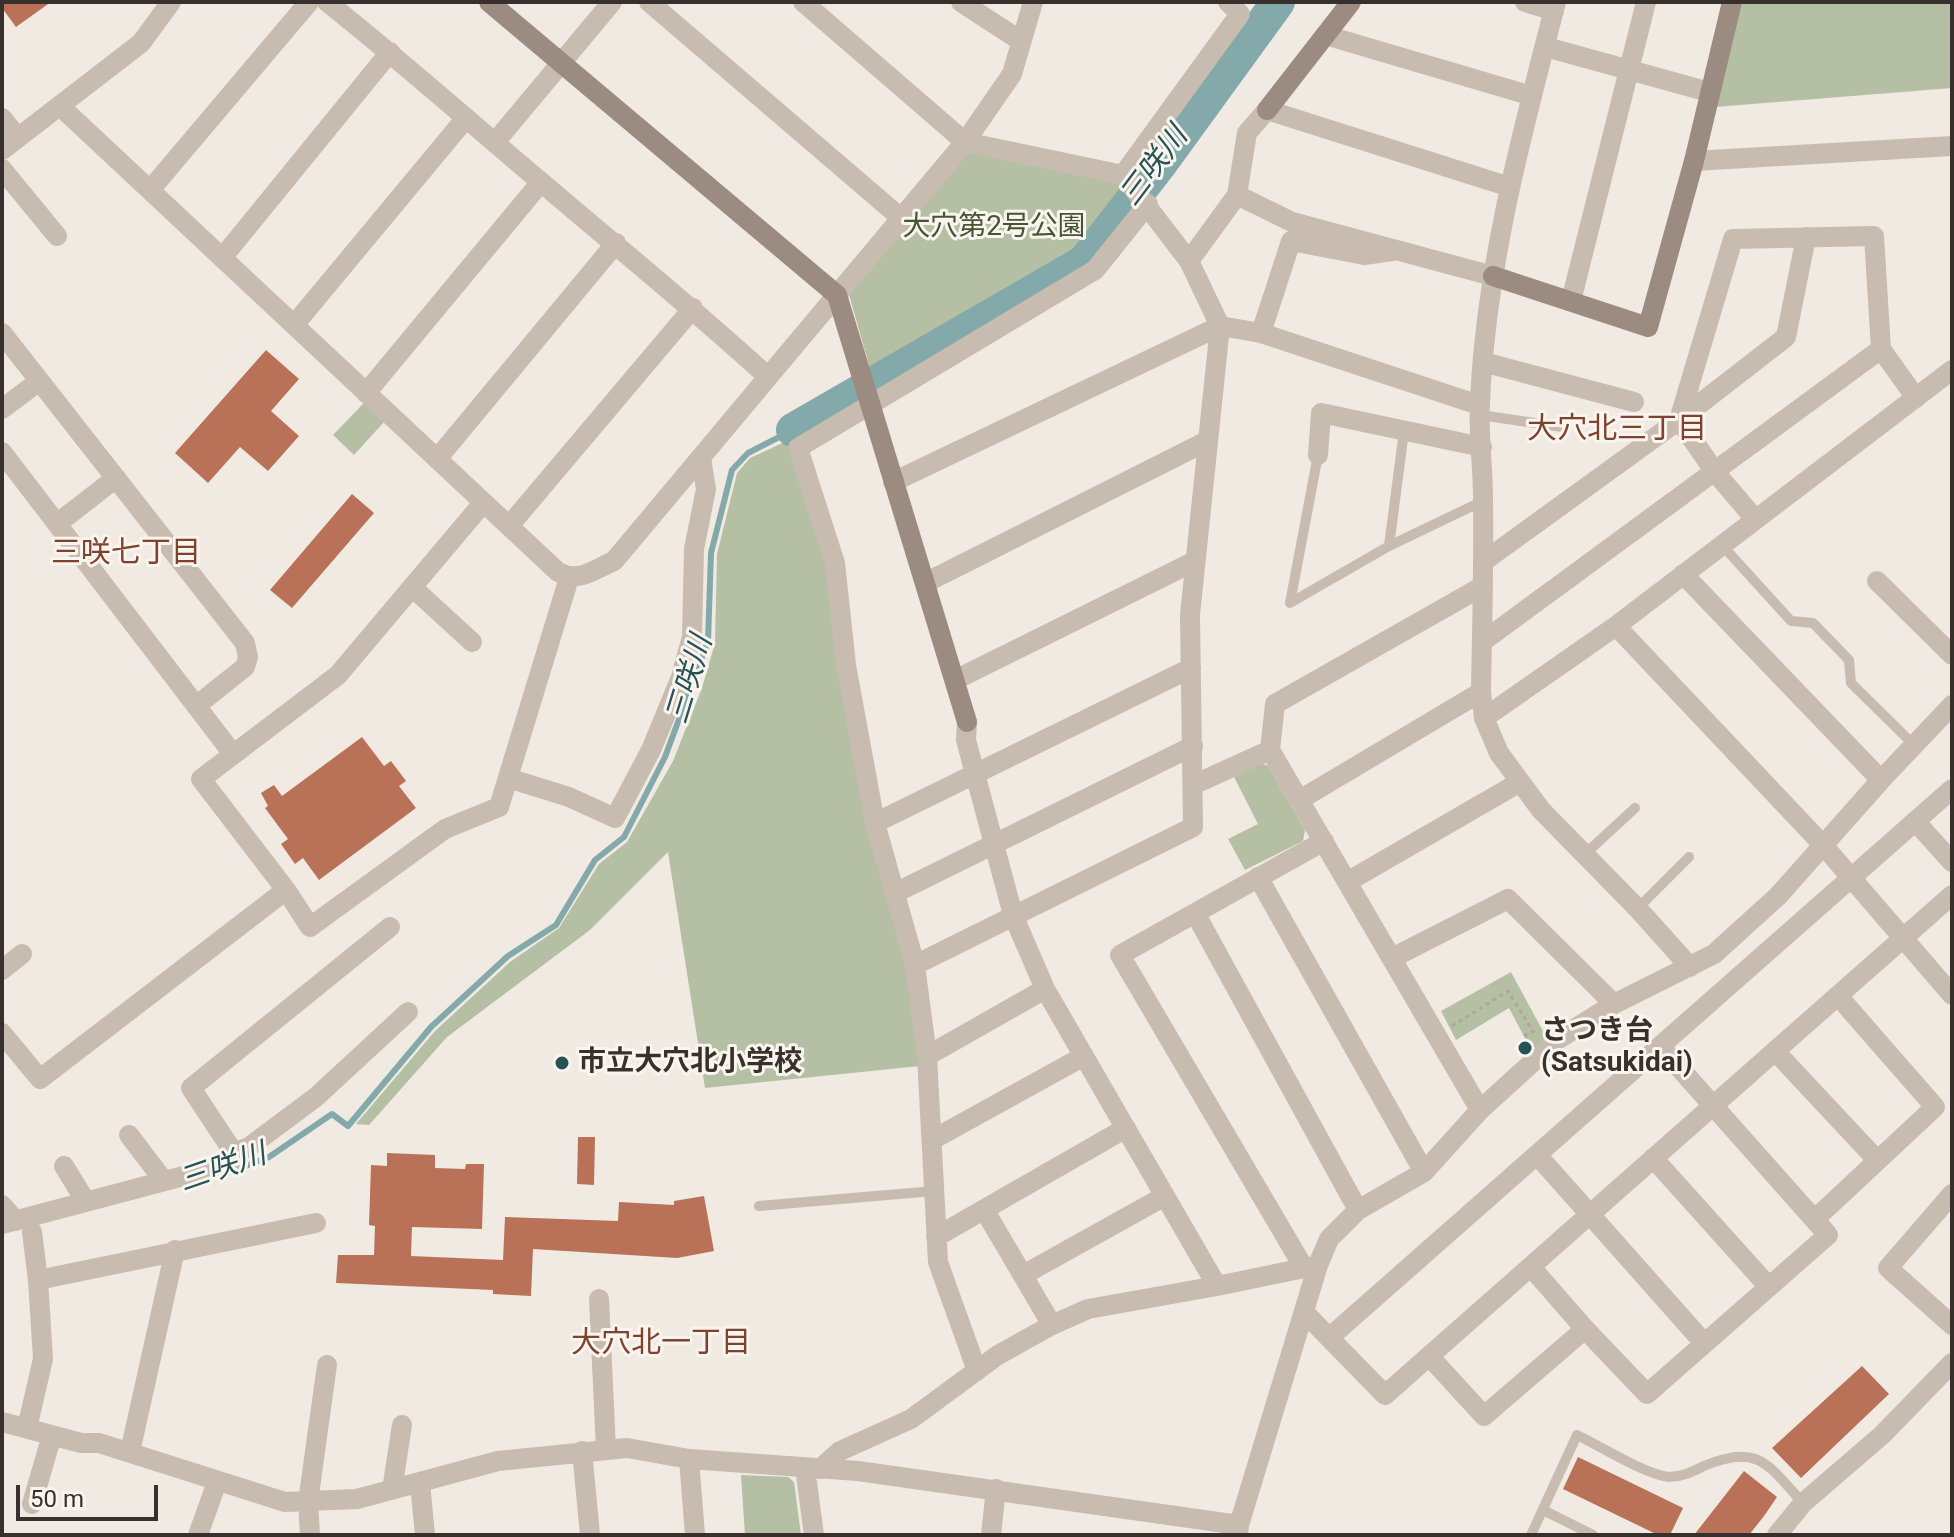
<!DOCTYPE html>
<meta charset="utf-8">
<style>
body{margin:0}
#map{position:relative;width:1954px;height:1537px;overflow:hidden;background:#f1eae2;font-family:Roboto,sans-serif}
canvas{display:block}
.frame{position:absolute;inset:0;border:4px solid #38302c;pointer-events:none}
.scale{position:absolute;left:16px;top:1485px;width:142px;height:36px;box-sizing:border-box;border:4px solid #38302c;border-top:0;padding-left:10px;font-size:24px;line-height:28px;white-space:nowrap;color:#38302c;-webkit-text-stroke:6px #f9f4ee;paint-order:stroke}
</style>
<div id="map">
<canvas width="1954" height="1537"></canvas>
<div class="frame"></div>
<div class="scale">50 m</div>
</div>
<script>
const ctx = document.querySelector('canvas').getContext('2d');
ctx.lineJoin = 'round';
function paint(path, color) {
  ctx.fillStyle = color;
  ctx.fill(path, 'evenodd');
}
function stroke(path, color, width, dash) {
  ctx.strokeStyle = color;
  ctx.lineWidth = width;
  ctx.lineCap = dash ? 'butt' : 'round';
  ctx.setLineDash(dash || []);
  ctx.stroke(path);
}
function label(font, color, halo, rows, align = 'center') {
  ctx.font = font + ' Roboto,"Noto Sans JP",sans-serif';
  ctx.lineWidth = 6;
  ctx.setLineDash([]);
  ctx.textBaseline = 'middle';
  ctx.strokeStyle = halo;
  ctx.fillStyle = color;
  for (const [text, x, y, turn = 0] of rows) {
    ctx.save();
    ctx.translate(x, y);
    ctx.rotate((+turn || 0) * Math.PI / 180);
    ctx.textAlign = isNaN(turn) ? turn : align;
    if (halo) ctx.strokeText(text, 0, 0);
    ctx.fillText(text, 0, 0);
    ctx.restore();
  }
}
paint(new Path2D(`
 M1741,2H1951L1952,88L1715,107Z
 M969,152L1119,182L1125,196L1081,257L873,379L848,291Z
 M364,403L384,422L354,455L333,435Z
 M789,440L827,560L909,967L920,1066L705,1088L668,852L590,930L447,1037L369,1125L356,1124L435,1031L510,962L559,928L599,864L627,842L673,761L702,688L715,643L717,554L737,473L750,458Z
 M1259,762L1268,766L1305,830L1303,841L1245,870L1228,839L1258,824L1234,777Z
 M1511,972L1551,1046L1535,1057L1509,1008L1456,1040L1441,1011Z
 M741,1475L788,1477L794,1482L801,1535H745Z`), '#b5bfa3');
stroke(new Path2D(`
 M230,1172L269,1157L332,1114L348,1126L431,1027L508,956L556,925L595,860L624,837L665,757L708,641L711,553L732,470L748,453L793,430`), '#84a9ab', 6);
stroke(new Path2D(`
 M793,430L1084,262L1161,163L1278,2`), '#84a9ab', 34);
paint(new Path2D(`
 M2,2H51L16,27L2,8Z
 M266,350L299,379L271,411L299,436L268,471L240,447L208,483L175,453Z
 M352,494L374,513L292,608L270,590Z
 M362,737L384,766L391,761L406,781L399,786L416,808L319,880L303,858L295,864L281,844L288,839L265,808L268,806L261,793L274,785L282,796Z
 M578,1137H595L594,1185L577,1184Z
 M387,1153L435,1155V1168L465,1169L466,1164H484L482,1229L412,1227L411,1256L503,1260L505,1217L618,1221L619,1202L674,1205V1201L704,1196L714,1251L677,1258L533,1249L531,1296L493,1294V1290L336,1283L338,1255H374L375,1226L369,1225L371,1165L387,1166Z
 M1862,1366L1889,1394L1801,1478L1772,1448Z
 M1578,1457L1683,1508L1670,1535H1658L1563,1489Z
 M1744,1471L1777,1497L1764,1516L1749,1535H1694Z`), '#b97258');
stroke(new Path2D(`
 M1452,1026L1508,991L1534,1033
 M1524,1036L1533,1031`), '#b4a599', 3, [4, 4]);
stroke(new Path2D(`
 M1480,415L1562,427
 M1318,455L1290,603L1389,546L1483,501
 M1721,544L1791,621L1813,623L1849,660L1851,683L1914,745
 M1389,546L1404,431
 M1584,855L1635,808
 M1637,909L1689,857
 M759,1206L934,1191
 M1543,1510L1593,1535
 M1531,1535L1577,1435C1600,1446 1646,1475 1669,1477C1682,1477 1692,1472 1704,1466C1759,1443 1768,1465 1803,1503`), '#c8bbaf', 10);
stroke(new Path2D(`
 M327,2C400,60 470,122 541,182C617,247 694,309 767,376
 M649,2L901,218
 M803,2L965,142L1123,175L1189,261L1220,326L1190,615L1193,827L915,965
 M961,2L1021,41
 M1525,2L1554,11
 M1556,2C1522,133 1486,265 1480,401C1478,433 1483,466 1483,498C1484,563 1482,628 1481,692L1484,718L1499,753L1541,810L1639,910L1690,967
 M1325,35L1532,96
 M1546,47L1709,92
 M61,107L558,572C579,583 593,570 614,561L965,142L1012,74L1033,2
 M2,118L18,138
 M496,141L612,2
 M2,150L141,43L171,2
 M1694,161L1952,146
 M2,169L57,236
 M1123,175L1240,14L1228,2
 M150,190L309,2
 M1237,195L1292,222L1493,276
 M222,258L390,52
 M1189,261L1237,195L1247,133L1267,110L1510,187
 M1571,301L1646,2
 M294,325L466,118
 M2,333L245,643L248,657L245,667L196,706
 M1261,333L1291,241L1364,255L1392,251
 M1483,362L1634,402
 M366,393L541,182
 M2,409L38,382
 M2,452L233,754
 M1318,455L1321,413L1482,447
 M437,459L616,243
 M893,482L1220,326L1261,333L1479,405
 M483,503L338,675L201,779L286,890L310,927L445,829L499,807L569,578
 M1755,519L1715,472L1679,420L1733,239L1874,236L1881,349L1916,398
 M58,523L116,478
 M509,526L693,308
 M1483,562L1679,420L1786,337L1806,237
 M1683,574L1881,780
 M1877,581L1952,655
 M925,583L1207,441
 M412,587L472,642
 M1616,626L1823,845L1952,995
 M1482,642L1881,349
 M955,680L1195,561
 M1484,718L1616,626L1952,370
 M967,722L966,740L1013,915L1045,989L1217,1286
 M1270,750L1275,704L1483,586
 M508,778L569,797L615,818L651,750L681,677L692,637L694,549L706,489L701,458
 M1193,785L1270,750L1480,1110
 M1301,799L1481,692
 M1915,821L1952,862
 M875,823L1191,668
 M1258,877L1424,1172
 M1347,882L1520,782
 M895,893L1193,746
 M1195,913L1358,1210
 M1392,958L1508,899L1614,1004
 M2,970L22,954
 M2,1033L40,1079L286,890
 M1775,1051L1877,1160
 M927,1056L1045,989
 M129,1135L164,1181
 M932,1140L1084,1056
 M234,1153L249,1147L316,1097L408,1012
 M1538,1156L1704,1343
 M1653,1158L1769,1287
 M64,1166L86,1202
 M1952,1194L1888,1268L1952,1325
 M2,1205L16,1221
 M985,1211L1052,1325
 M1815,1219L1935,1107L1838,996
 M2,1224L229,1164L234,1153L191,1088L390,927
 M936,1237L1126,1128
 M1531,1267L1585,1329L1647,1394L1828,1235L1660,1046
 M1304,1268L1120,955L1324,841
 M1023,1275L1165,1196
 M38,1280L316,1223
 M599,1299L606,1450
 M1305,1313L1385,1395L1952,895
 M1330,1337L1952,789
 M1429,1356L1484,1416L1585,1329
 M977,1371L938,1262L927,1056L915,965L875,823L846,665L835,563L798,448L1095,270L1148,204
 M2,1422L81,1443H99L285,1502L357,1499L498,1461L627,1448L689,1459L858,1471L1239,1525
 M27,1428L43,1359L38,1280L32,1232
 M582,1451L590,1535
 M130,1452L175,1250
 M689,1459L695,1535
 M805,1468L814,1535
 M820,1469L840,1451L911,1419L998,1355L1052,1325L1088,1309L1217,1286L1314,1266
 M420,1483L425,1535
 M392,1490L402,1425
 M32,1504L52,1435
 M198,1535L217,1482
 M310,1535L308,1502L327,1365
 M991,1535L996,1489
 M1238,1535L1239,1525L1318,1265L1329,1239L1358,1210L1424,1172L1480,1110L1557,1040L1614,1004L1714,954L1778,896L1881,780L1952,705
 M1777,1535L1803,1503L1882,1435L1952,1363`), '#c8bbaf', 20);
stroke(new Path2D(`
 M489,2L837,295L967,722
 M1267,110L1351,2
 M1493,276L1648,327L1694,161L1732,2`), '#9c8b80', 20);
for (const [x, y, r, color] of [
 [1525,1048,8,"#265155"],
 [562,1063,8,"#265155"]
]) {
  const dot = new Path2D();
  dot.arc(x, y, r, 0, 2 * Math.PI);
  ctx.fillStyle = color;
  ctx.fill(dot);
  stroke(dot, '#f9f4ee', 3);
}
label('28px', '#475432', '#f9f4ee', [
 ["大穴第2号公園",994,228]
]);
label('bold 28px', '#38302c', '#f9f4ee', [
 ["さつき台",1541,1032],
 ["(Satsukidai)",1541,1064],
 ["市立大穴北小学校",578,1063]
], 'left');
label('italic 30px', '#265155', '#f9f4ee', [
 ["三咲川",1155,167,-53],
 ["三咲川",691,680,-73],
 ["三咲川",223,1169,-19]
]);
label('30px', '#7e432e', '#f9f4ee', [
 ["大穴北三丁目",1617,430],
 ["三咲七丁目",126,554],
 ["大穴北一丁目",661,1344]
]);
</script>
